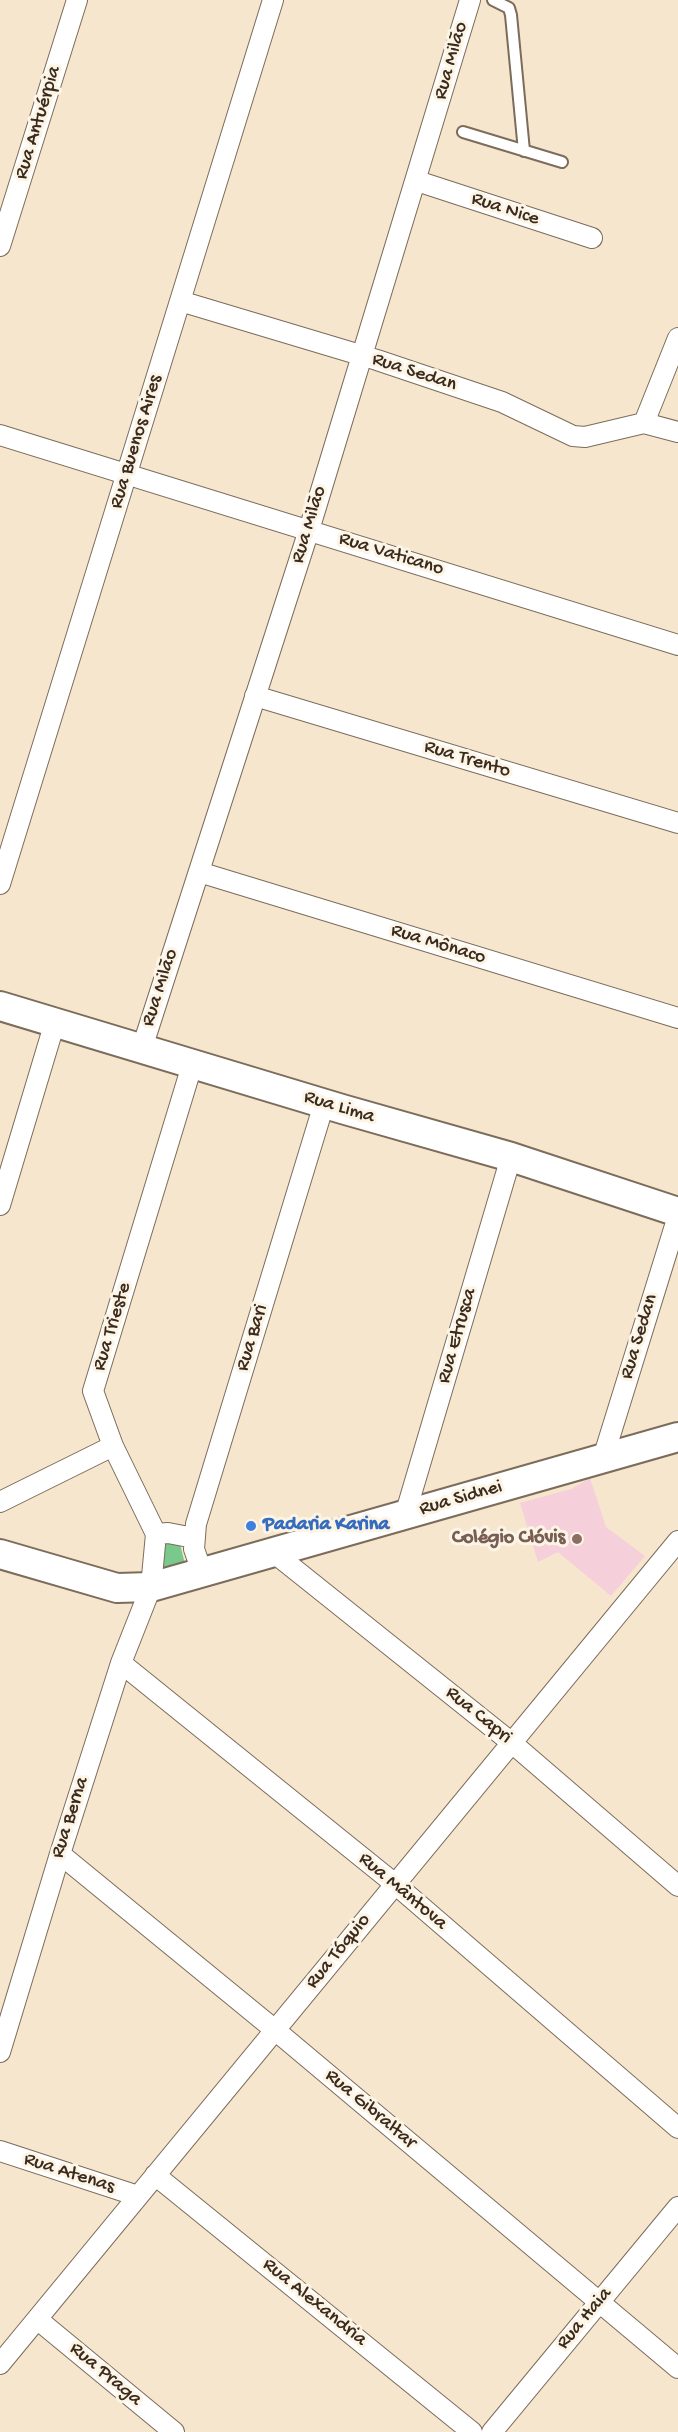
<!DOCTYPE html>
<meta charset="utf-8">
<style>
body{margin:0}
canvas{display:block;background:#f6e6cd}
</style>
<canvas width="678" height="2432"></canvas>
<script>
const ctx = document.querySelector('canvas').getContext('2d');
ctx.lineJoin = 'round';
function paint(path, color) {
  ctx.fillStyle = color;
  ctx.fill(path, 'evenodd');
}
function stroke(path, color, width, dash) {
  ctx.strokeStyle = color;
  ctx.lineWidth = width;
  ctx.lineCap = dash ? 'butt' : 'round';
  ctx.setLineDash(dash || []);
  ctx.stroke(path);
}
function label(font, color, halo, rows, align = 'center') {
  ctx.font = font + ' "Gochi Hand",sans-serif';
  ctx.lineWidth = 6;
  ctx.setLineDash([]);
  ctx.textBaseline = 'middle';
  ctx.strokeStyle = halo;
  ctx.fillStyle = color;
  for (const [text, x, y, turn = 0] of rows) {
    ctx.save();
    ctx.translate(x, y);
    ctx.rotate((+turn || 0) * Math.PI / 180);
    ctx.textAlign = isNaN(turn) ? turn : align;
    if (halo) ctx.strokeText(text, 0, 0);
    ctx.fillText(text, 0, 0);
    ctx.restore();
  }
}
paint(new Path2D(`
 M590,1478L606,1527L645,1556L611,1596L558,1552L538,1562L520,1503L571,1489Z`), '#f5cfda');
paint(new Path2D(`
 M165,1543L180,1544L185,1564L164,1569L162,1567Z`), '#78c98b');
const service = new Path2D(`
 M493,0L509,8L511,15L524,151
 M463,132L562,162`);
const minor = new Path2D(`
 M417,181L592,238
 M0,246L77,0
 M180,301L377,360L502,402L573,436L585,437L644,423L678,432
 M644,423L678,338
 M0,435L678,645
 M255,696L678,823
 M199,872L678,1018
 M0,884L273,0
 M142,1048L309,530L470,0
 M0,1205L55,1022
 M603,1458L678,1216
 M0,1502L113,1446
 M405,1515L511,1157
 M156,1534L168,1533L194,1538
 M273,1552L512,1743L678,1886
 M202,1572L194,1549L196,1524L324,1104
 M121,1663L395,1884L678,2128
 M60,1854L275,2030L678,2368
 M0,2052L60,1854L121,1663L151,1587L156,1534L113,1446L93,1391L193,1062
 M0,2151L138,2196
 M155,2175L472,2432
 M37,2319L174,2432
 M0,2364L678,1541
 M492,2432L678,2207`);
const secondary = new Path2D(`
 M0,1006L342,1109L511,1157L678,1212
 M0,1554L117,1588L151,1587L678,1437`);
stroke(service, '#7c6c5b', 14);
stroke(minor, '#7c6c5b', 22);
stroke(secondary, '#7c6c5b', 32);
stroke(service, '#fff', 10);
stroke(minor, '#fff', 20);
stroke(secondary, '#fff', 28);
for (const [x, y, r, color] of [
 [251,1526,6,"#3f7fe0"],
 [577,1539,6,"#8d6e63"]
]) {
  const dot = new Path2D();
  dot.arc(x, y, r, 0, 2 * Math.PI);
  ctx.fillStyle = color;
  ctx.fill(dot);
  stroke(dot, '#fcf5e5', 2);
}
label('20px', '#3b2a1e', '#fcf5e5', [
 ["Rua Milão",452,61,-74],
 ["Rua Antuérpia",39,123,-73],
 ["Rua Nice",505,210,18],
 ["Rua Sedan",414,373,18],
 ["Rua Buenos Aires",137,442,-73],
 ["Rua Milão",310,525,-73],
 ["Rua Vaticano",391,555,17],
 ["Rua Trento",467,760,17],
 ["Rua Mônaco",438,945,17],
 ["Rua Milão",161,988,-72],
 ["Rua Lima",339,1108,17],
 ["Rua Trieste",113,1327,-73],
 ["Rua Etrusca",458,1336,-74],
 ["Rua Sedan",640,1337,-73],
 ["Rua Bari",253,1338,-73],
 ["Rua Sidnei",461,1499,-16],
 ["Rua Capri",478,1716,39],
 ["Rua Berna",71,1818,-72],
 ["Rua Mântova",402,1892,40],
 ["Rua Tóquio",339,1952,-51],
 ["Rua Gibraltar",370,2110,40],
 ["Rua Atenas",69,2174,18],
 ["Rua Alexandria",314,2303,39],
 ["Rua Haia",585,2319,-50],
 ["Rua Praga",105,2375,40]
]);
label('bold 20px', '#366cbe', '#fcf5e5', [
 ["Padaria Karina",263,1526]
], 'left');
label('bold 20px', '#785e54', '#fcf5e5', [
 ["Colégio Clóvis",565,1539]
], 'right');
</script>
